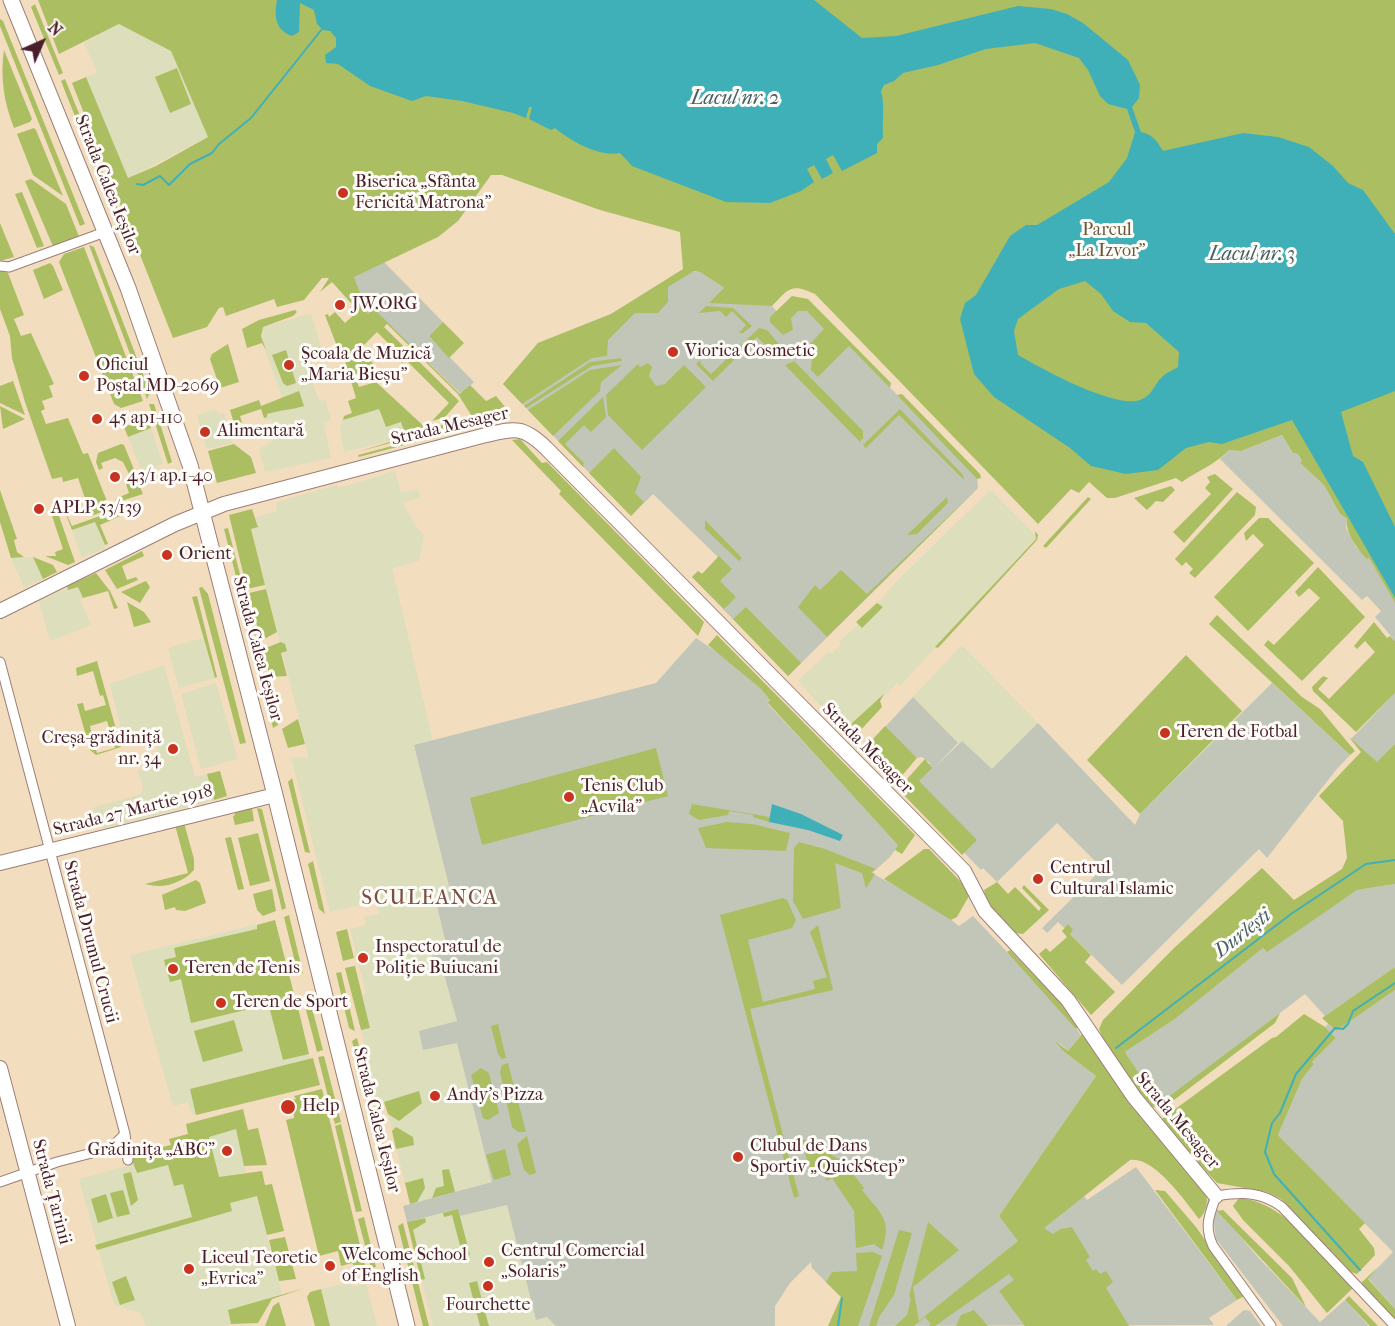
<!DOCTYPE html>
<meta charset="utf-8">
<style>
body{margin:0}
#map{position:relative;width:1395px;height:1326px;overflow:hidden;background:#f3ddbf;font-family:"IM FELL French Canon",serif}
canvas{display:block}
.north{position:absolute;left:12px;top:12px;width:60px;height:60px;-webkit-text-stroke:4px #fdfcf7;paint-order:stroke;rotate:45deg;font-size:16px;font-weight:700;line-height:24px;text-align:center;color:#4a1f2b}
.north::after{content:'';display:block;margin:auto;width:21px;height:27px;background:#4a1f2b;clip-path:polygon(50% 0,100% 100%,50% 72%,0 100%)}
</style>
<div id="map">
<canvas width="1395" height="1326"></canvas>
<div class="north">N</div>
</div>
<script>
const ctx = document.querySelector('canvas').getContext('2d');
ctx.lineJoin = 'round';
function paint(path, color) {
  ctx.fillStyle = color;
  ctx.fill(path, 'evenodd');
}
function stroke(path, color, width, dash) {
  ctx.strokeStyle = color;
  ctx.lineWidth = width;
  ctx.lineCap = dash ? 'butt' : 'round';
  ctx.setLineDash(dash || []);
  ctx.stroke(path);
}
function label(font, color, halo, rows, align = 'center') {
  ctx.font = font + ' "IM FELL French Canon",serif';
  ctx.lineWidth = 6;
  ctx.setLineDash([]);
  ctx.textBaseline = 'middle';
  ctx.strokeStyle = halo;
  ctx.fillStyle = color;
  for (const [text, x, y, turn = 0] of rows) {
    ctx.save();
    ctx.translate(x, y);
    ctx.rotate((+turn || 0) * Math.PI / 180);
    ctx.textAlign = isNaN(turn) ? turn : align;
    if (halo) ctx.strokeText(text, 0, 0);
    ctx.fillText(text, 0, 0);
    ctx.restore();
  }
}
paint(new Path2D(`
 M119,24L171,51L208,137L128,178L86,77L97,72L84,43Z
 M311,314L322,350L304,357L311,377L314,376L317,382L313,384L319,401L325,400L331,420L324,423L331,458L265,472L259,449L278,438L271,419L265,421L264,418L267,417L266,414L286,408L265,350L261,335L263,327Z
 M379,408L382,420L401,422L406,437L344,452L340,429L343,420Z
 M215,410L219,414L224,413L233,443L207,449L197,415Z
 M151,428L163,464L142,472L128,437Z
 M395,471L401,493L418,489L420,498L403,503L415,525L424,535L419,561L392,568L433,741L414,746L450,890L437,906L448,952L443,954L444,973L457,1021L419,1032L457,1042L492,1182L410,1204L385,1102L378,1104L361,1030L370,1028L362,995L366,994L350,929L366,925L364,917L379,914L378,906L376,901L330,912L291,757L309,758L251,529L258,527L256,517L276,512L277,502L337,485L338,488L356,483Z
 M992,491L1037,537L900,686L897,683L880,701L882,707L857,734L845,733L798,681L829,651L832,654L841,644L839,641L856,627L899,579L988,492Z
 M95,522L106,548L82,558L72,530Z
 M33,557L43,579L24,587L11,558Z
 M77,584L83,598L80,600L91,625L50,641L39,601Z
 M203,638L215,678L179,688L168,648Z
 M962,645L1038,723L992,769L962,742L959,744L913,697Z
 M164,665L195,777L207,774L214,800L103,829L101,821L96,822L92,808L141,794L143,787L138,771L162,763L151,728L123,736L110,684Z
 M216,683L238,759L201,769L181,694Z
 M275,920L317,1086L192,1115L188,1102L173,1106L130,955Z
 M232,1111L246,1172L223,1177L230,1203L257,1196L282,1294L248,1305L247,1320L223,1326H146L141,1313L114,1305L79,1179L127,1166L126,1160L130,1155L171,1145L169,1139L188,1134L186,1124Z
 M507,1205L536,1320L547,1317L556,1326H433L407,1222L458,1209L461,1216Z
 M351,1282L352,1287L366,1284L377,1326H330L321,1289Z`), '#dcdebc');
paint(new Path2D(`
 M384,262L443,322L429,336L474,382L461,394L373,309L368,314L353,276Z
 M683,270L700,272L746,303L770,304L781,316L806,302L977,476L978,488L788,676L692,577L698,571L702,574L718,557L653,494L631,516L503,384L538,343L611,314Z
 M1282,435L1293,453L1298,454L1302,461L1300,463L1324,485L1340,514L1347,519L1346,528L1356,547L1369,558L1395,603V641L1375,617L1381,611L1367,596L1362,600L1220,459L1229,450L1241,451Z
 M696,638L727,659L760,688L770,700L768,704L899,845L889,858L872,873L940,911L959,926L973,916L1062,1010L1081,1035L1068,1051L1059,1043L1063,1051L1096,1076L999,1216L1019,1241L1083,1195L1087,1200L1136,1167L1237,1300L1209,1318L1214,1325L838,1326L830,1322L841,1297L812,1268L811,1262L790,1283L775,1306V1326H556L547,1317L536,1320L507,1205L460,1216L458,1209L407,1222L403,1206L492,1182L457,1043L423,1050L419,1031L457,1021L444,974L436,975L432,956L448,952L437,906L450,890L414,745L656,683Z
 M1272,683L1350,755L1336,770L1267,858L1259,849L1122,985L1058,922L1047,933L1042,928L1100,871V866L1057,823L997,882L983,868L981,870L904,791L930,763L922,757L917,758L885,727L913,697L958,743L933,769L962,741L992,769L1038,723L1135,825L1140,814Z
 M1395,693V744L1377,763L1351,739Z
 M1395,884V967L1325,1016L1305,994L1159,1105L1125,1052L1175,1019L1263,948L1267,951L1357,890Z
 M1395,990V1309L1368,1278L1393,1252L1278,1135L1302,1079L1314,1064L1312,1062L1336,1038L1325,1027L1328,1024L1336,1031Z
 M1208,1198L1256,1255L1320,1322L1345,1300L1369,1326H1283L1216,1239L1213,1216L1206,1207Z
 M1244,1310L1250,1311L1261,1326H1226Z`), '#c2c6b9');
paint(new Path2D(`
 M38,0H1395V603L1369,558L1367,559C1357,548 1345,533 1347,519L1340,514L1324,485L1300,463L1302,461L1298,454L1293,453L1282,435L1241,451L1229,450C1212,467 1200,469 1182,482L1176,478L1115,498H1107L1089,482L1079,493L1071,489L1038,524L815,294C791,283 789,288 772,306L709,303L724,288L700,272L694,271L668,287V302L658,313H635L608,340L607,356L592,358L522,404L503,384L538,343L611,314L683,269L680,232L600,210L502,175H491L458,221L438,237L354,277L368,314L373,308L460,394L470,385L486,401L496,396L510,413L476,423L458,394L387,324L384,327L459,401L445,417L432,421L449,403L406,360L402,363L386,346L388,343L377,332L359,350L373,363L367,371V378L362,372L352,375L354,382H357L359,387L376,382L427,429L462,420L469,422L357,452L406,437L401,422L386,427L379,409L343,420L344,416L352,413L348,401L356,398L341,347L338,349L325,315L328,314L329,317L335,312L345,323L358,311L332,282L320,292L329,278H322L304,300L277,307L274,299L226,316L223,307L219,308L207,327L173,338L72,83L86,77L128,178L156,166L208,137L171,51L119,24L59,54Z
 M35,4L63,73L59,75L31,7Z
 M0,19L3,21L85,224L80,226L0,26Z
 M4,50L32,119L30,122L14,128C4,103 0,77 4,50Z
 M177,68L191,104L170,113L155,77Z
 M65,79L118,210L113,212L61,81Z
 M34,128L36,130L63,196L33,175L17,134Z
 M31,179L66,204L80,239L55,247L52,244L25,181Z
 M22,192L44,246L37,248L15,194Z
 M0,223L14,257L0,261Z
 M89,245L94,247L150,392L147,399Z
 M84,247L143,401L121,408L114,404L59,262L64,254Z
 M50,263L53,266L63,290L44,299L33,270Z
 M3,270L8,273L24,315L14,319L21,336L31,333L54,384L49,386L53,397L42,401L45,409L41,411L46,424L68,418L83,454L88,453L110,509L91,516L78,478L63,482L62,477L52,479L25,402L12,358L10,336L0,309V271Z
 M792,296L808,299L891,383L890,388L849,346L818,377L811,370L812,356L807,347L824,329L807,311H798L791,318L793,330L783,335L770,322V317Z
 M706,306L733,308L752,326L743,333H739L746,325L732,311L726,317L720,311L699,313Z
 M295,310L297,312L293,316L263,327L261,336L266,350L262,343L247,348L242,329L259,320Z
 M443,322L464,343L449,358L429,336Z
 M759,328L767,330L783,349L781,361L757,337L713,381L696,364L700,360L701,364L711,374Z
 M228,344L239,382L220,388L210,359L212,354Z
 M286,350L296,383L287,386L283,383L272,355Z
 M621,358L622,361L592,366L526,408L524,406L590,362Z
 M794,361L863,431V438L860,442L785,365Z
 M648,363L652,367L649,376L656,386L665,384L684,365L706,387L642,450L608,415L606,395L638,364L640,367Z
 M622,365L601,382L600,391L553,436L528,410L590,370Z
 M13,381L25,415L0,403V386Z
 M299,391L304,406C291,410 280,410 267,414V417L264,418L261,409L240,416L242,422L237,424L241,436L238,437L230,410L259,400L261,406Z
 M902,394L980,474L981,478L977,479L897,395Z
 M603,397L606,417L591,432L584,425L565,444L584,463L583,467L558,441Z
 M149,404H154L172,462L168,464Z
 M0,406L25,419L3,429Z
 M900,409L963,475L964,480L899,415L866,448L863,445Z
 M147,418L151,428L128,437L124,427Z
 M467,426L465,429L359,457L358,455Z
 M520,439L542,463L547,462L704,622L698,636L559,494L561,491L512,440Z
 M121,444L124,445L135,472L129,474L123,462L115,458L101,463L103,468L99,470L96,462L98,453Z
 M234,444L251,457L256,473L217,483L208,451Z
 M614,448L641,477L635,493L644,502L631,516L589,473Z
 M1215,474L1233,489L1184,543L1173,532L1211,494L1205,488L1210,482L1207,477Z
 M136,477L143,494L118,502L115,499L129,493L125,481Z
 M1171,486L1175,490L1163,502L1156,501L1147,510L1134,498Z
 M978,488L827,637L798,607L815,585L820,590L841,570L867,594Z
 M0,490L17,539L14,540L17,552L24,557L11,558L0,522Z
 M1237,492L1256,507L1255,515L1195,578L1189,573L1193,569L1186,562L1182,566L1175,559Z
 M947,497L948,503L917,534L907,535Z
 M1088,497L1091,499L1046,548L1043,546Z
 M136,503L138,508L100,525L108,544L105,545L95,522L72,530L63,507L72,526Z
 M252,509L258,527L251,529L265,585L247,589L229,515Z
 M58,513L75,562L68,565L45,556H56L55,552L63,549L52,516Z
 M1259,518H1268L1314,563L1248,631L1214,597L1264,545L1253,534L1246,541L1244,533Z
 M705,520L742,558L739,561L705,529Z
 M228,528L256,636L250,632L224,529Z
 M1035,531L1038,535L1037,540L938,648L935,647L1036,539Z
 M142,551L144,556L122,566L127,580L136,577L138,580L117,589L105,570Z
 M719,556L732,569L720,581L736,597L724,609L692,577L698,571L702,574Z
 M33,557L53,565L57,572L43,579Z
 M1318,567L1365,617L1302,681L1264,645L1268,640L1274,645L1320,598L1309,588L1299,597L1295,592Z
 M96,573L110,591L118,608L114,609L108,591L83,598L78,587L68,590L67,586Z
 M146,581L150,587L140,603L121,592Z
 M202,587L208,594L246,743L240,744L199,588Z
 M266,589L277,632L266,638H260L249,593Z
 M197,596L217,677L215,678L192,597Z
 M127,602L144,612L151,622L134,627Z
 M877,603L883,607L862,628L856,622Z
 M746,607L801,663L788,676L733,619Z
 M1217,615L1302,697L1320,709L1355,751L1350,755L1209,624Z
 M1374,622L1387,638L1390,636L1395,641V693L1356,732L1313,691L1312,687L1323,676L1328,678L1318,689L1329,699L1375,652L1365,641L1357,649L1354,646Z
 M717,635L915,835L902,854L895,850L898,845L768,703L770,700L760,688L708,645Z
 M281,642L285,644L287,651L281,653L287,676L270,677L263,649Z
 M1186,655L1242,711L1140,814L1087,760Z
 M97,661L121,747L96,755L90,750L88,740L93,739L97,753L115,748L107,721L90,726L92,735L86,736L77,704L83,703L85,711L106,705L103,695L100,696L93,671L77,676L76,668Z
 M268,682L278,725L273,728L262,683Z
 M884,694L880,701L882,707L857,734H852V723Z
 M298,719L305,744L288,748L282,729Z
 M885,726L917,758L894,785L861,752Z
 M1348,736L1377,762L1395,744V884L1357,890L1267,952L1263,948L1175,1019L1125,1052L1159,1104L1280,1013L1275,1023L1174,1100L1157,1108L1150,1106L1112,1061L1099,1029L1103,1020L1174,948L1262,868L1294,900L1342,869L1347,858L1343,821L1319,796L1361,752Z
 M656,748L668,796L482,845L470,798Z
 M925,759L932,768L919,781L977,840L962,855L898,789Z
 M220,771L227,796L214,800L207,774Z
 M292,778L310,853L305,852L288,782Z
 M692,804L770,817L769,822L753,817V815L729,811L728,815L699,820L689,814Z
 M252,808L254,821L235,825L233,817L236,812Z
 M257,808L262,809L286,908L282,910Z
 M727,822L752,824L790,833L786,851L706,848L698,828Z
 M184,823L194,859V870C181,884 163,889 145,884L188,873L175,825Z
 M258,833L270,881L250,886L238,838Z
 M231,837L244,889L238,890L225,838Z
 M799,842L825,849L876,869L871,872L875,874L866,888L862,873L835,863L841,908L803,919L793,901L794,848Z
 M924,849H929L962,883L969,896L957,917L951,920L884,879Z
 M313,861L325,914L319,909L308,864Z
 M196,880L200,883L206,903L185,911L176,910L175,907L165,910L162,895Z
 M997,882L1008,894L1015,887L1039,911L1041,908L1022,888L1024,885L1049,910L1023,934L1015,933L987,905L984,890Z
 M272,889L276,911L263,916L257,910L253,894Z
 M783,898L787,900L796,920L792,928L748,940L763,1002L815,989L813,981L827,977L810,932L818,925L833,990L750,1009L799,1196L794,1198L720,915Z
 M289,915L303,973L298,975L284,917Z
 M275,920L295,998L191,1023L181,979L170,982L164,960L176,957L174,948L257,929V925Z
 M1068,924L1073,930L1070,934L1091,955L1085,962L1115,992L1091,1015L1039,954L1046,948L1050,952L1067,937L1062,931Z
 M347,929L354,958L343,961L336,932Z
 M1010,950L1059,1001L1078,1027L1076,1029L1007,952Z
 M355,966L370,1028L361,1030L345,968Z
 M1395,967V990L1336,1031L1322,1018Z
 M341,972L355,1031L349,1028L336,973Z
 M310,1000L323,1050L317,1052L304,1002Z
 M297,1003L309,1054L283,1060L270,1010Z
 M1304,1014L1325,1027L1336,1038L1312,1062L1314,1064L1302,1079L1278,1135L1365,1223L1359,1229L1374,1248L1375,1255L1357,1274L1351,1272L1281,1199L1267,1192L1217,1183L1159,1121L1272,1038L1276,1037Z
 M234,1020L243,1051L203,1062L194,1031Z
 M498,1024L506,1058L502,1059L498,1054L491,1026Z
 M1083,1033L1206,1191C1208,1201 1207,1212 1199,1219C1185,1201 1154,1156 1130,1160L1044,1228L1053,1234L1060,1229L1072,1227L1090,1257L1086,1260L1093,1271L1096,1269L1100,1274L1106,1271L1113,1282L1106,1288L1129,1326H1025L999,1291L1014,1280L1009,1274L935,1326H929L931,1324L925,1317L914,1326H895L907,1315L911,1299L909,1296L928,1222L959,1250L913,1287L919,1321L1018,1241L999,1216L1096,1076L1063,1051L1055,1041L1068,1051Z
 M357,1038L370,1094H368L366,1093L352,1041Z
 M324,1056L341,1122L335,1124L318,1057Z
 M313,1058L320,1085L196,1115L190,1089Z
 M508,1063L526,1132H518L512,1127L500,1072L502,1065Z
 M481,1068L489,1073L499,1113L488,1120L483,1118L471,1075Z
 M322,1089L366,1270L359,1272L352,1263L341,1266L338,1251L319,1256L286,1120L294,1118L293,1100L296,1099L294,1096Z
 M419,1091L422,1103L399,1121L388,1114L384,1102Z
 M243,1109L248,1130L258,1128L267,1165L244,1166L236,1129L209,1137L219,1177L262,1171L265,1185L272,1184L284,1231L267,1235L257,1196L230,1203L232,1211L97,1250L95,1245L192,1217L183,1184L174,1186L168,1165L137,1173L130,1155L171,1145L169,1139L188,1134L186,1124Z
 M341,1124L362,1211L356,1212L335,1126Z
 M378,1126L390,1171L385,1173L374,1129Z
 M396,1127L413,1137L414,1145L396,1149L392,1131Z
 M527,1136L536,1173L530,1175L524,1170L517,1144Z
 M798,1136L844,1162L864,1188L862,1190C880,1213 893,1219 882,1250L874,1244L856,1248L854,1211L832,1178L827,1181L823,1171L810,1167Z
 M505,1149L511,1175L494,1180L486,1155Z
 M449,1169L455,1192L432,1198L436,1188L444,1186L442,1170Z
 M131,1172L138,1200L131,1206L123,1174Z
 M423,1178L425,1188L417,1202L410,1204L405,1183Z
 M123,1190L130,1214L117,1217L110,1193Z
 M1155,1190L1165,1191L1196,1227L1244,1296L1237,1300Z
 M106,1194L113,1218L98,1223L91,1199Z
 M1239,1198C1285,1201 1322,1256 1353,1288L1327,1313L1289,1266L1243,1220L1233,1206Z
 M458,1209L470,1255L463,1257L452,1215L444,1217L443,1213Z
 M1223,1210L1292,1278L1306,1307L1217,1211Z
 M364,1217L376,1267L371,1268L358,1219Z
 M425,1218L426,1222L413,1230L425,1279L421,1280L407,1222Z
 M403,1223L429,1326H423L398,1226Z
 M899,1230L912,1233L894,1295L879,1317L876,1326H869Z
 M285,1237L296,1279L279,1281L269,1240Z
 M873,1252L882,1256L858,1326H828L841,1297L826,1282L832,1272L857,1271L856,1253Z
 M1378,1267L1368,1279L1395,1309V1321L1360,1284Z
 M126,1276L135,1300L120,1305L112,1282Z
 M477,1281L488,1323L489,1326H480L469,1283Z
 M305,1288L272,1299L258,1323L231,1324L228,1310Z
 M321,1289L330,1326H315L307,1297L310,1292Z
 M1349,1296L1378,1326H1370L1345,1300Z
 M279,1302L286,1326H265L273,1306Z
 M974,1310L988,1326H956L961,1315Z`), '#abbe62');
paint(new Path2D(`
 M277,0H814L862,38L896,36L1018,6L1051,9L1067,14L1083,23L1128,60L1140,85L1139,98L1132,107L1141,132C1152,134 1157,141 1163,151L1243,133L1278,137L1309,147L1333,166L1348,183L1363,190L1395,234V391L1341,412L1353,456L1363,462L1395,527V598L1292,420L1222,444L1209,442L1186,448L1158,470L1126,474L1091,466L1070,448L994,397L974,374L960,319L965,303L976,295L1010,236L1026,225H1037L1109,182L1127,158L1135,132L1127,109L1108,104L1100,96L1088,70L1079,58L1035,43L986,49L938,65L903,73L894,81L884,85L881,91C885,105 882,122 883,138L877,144V153L842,171L833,155L826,159L833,173L822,179L814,165L807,169L814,182L801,191L770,203L726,202L632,166L620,153C598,157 571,141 555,128L551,130L529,119L532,107H529L526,118L513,113L462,101L426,96L412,101L370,86L338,64L326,63L325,55L336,47V38L330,31L323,30L317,24L314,10L300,3L299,32L292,36C275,30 274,16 277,0ZM1085,281L1101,294L1113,311L1130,322L1146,323L1179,352L1178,367C1173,370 1166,373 1162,377C1153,386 1153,395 1140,400C1115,409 1042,369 1018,355L1014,331L1018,319L1059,289Z
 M772,804L801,814L843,835L840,841L808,830L769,822Z`), '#40b0b8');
stroke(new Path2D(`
 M137,184L143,185L160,176L169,185L190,164L212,153L219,144L251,118L322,29
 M1116,1048L1291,914L1366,864L1395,860
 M1360,1270L1274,1174L1265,1152L1272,1123L1280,1113L1296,1074L1335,1028L1343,1029L1348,1024L1353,1011L1395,983
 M838,1326L842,1298`), '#40b0b8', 2);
const street = new Path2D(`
 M0,266L9,267L105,232
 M0,662L125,1134L128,1160
 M0,1182L57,1162L111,1148L125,1134
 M1271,1326L1213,1246C1204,1226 1209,1216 1216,1196C1241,1192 1261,1191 1282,1207L1395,1326`);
const secondary = new Path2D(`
 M0,611L175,524L224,504L482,436C513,429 521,424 546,448L964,871L985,911L1068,1000L1134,1097L1216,1196
 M0,863L275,795
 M0,1068L68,1326`);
const primary = new Path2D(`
 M11,0L128,288L190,465L275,795L407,1326`);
stroke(street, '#9e7e75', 11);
stroke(secondary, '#9e7e75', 16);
stroke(primary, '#9e7e75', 17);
stroke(street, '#fff', 9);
stroke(secondary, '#fff', 14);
stroke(primary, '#fff', 15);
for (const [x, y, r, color] of [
 [343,193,6,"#c8321e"],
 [340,305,6,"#c8321e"],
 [673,352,6,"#c8321e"],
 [289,365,6,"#c8321e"],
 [84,376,6,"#c8321e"],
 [97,419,6,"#c8321e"],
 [205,432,6,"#c8321e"],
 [115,477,6,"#c8321e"],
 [39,509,6,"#c8321e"],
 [167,555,6,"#c8321e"],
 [1165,733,6,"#c8321e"],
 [173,749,6,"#c8321e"],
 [569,797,6,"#c8321e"],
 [1038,879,6,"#c8321e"],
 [363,958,6,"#c8321e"],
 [173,969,6,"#c8321e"],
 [221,1003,6,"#c8321e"],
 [435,1096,6,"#c8321e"],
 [288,1107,8,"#c8321e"],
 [227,1151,6,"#c8321e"],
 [738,1157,6,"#c8321e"],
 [489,1262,6,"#c8321e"],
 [330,1266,6,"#c8321e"],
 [189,1269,6,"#c8321e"],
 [488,1286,6,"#c8321e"]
]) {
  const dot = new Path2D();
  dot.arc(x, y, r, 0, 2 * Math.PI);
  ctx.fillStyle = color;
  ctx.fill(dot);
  stroke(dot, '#fdfcf7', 2);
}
label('18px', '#4a1f2b', '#fdfcf7', [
 ["Biserica „Sfânta",355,183],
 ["Fericită Matrona”",355,204],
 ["JW.ORG",352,305],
 ["Viorica Cosmetic",685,352],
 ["Școala de Muzică",301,355],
 ["„Maria Bieșu”",301,376],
 ["Oficiul",96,366],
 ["Poștal MD-2069",96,387],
 ["45 ap1-110",109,419],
 ["Alimentară",217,432],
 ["43/1 ap.1-40",127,477],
 ["APLP 53/139",51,509],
 ["Orient",179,555],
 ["Teren de Fotbal",1177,733],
 ["Creșa-grădiniță",161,739,"right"],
 ["nr. 34",161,760,"right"],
 ["Tenis Club",581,787],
 ["„Acvila”",581,808],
 ["Centrul",1050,869],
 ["Cultural Islamic",1050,890],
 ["Inspectoratul de",375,948],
 ["Poliție Buiucani",375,969],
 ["Teren de Tenis",185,969],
 ["Teren de Sport",233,1003],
 ["Andy's Pizza",447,1096],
 ["Help",302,1107],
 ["Clubul de Dans",750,1147],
 ["Sportiv „QuickStep”",750,1168],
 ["Grădinița „ABC”",215,1151,"right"],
 ["Centrul Comercial",501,1252],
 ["„Solaris”",501,1273],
 ["Welcome School",342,1256],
 ["of English",342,1277],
 ["Liceul Teoretic",201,1259],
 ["„Evrica”",201,1280],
 ["Fourchette",488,1306,"center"]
], 'left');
label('18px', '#4a1f2b', '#fdfcf7', [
 ["Strada Calea Ieșilor",107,185,68],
 ["Strada Mesager",450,427,-13],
 ["Strada Calea Ieșilor",257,649,75],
 ["Strada Mesager",867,749,45],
 ["Strada 27 Martie 1918",133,811,-14],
 ["Strada Drumul Crucii",90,942,75],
 ["Strada Calea Ieșilor",376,1120,76],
 ["Strada Mesager",1177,1121,50],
 ["Strada Țarinii",51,1192,75]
]);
label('18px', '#6c573e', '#fdfcf7', [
 ["Parcul",1107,231],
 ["„La Izvor”",1107,252]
]);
label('italic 20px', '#46606a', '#fdfcf7', [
 ["Lacul nr. 2",735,99],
 ["Lacul nr. 3",1252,255],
 ["Durlești",1243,934,-38]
]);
ctx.letterSpacing = '1.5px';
label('21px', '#7b4e43', '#fdfcf7', [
 ["SCULEANCA",430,899]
]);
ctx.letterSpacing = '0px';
</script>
